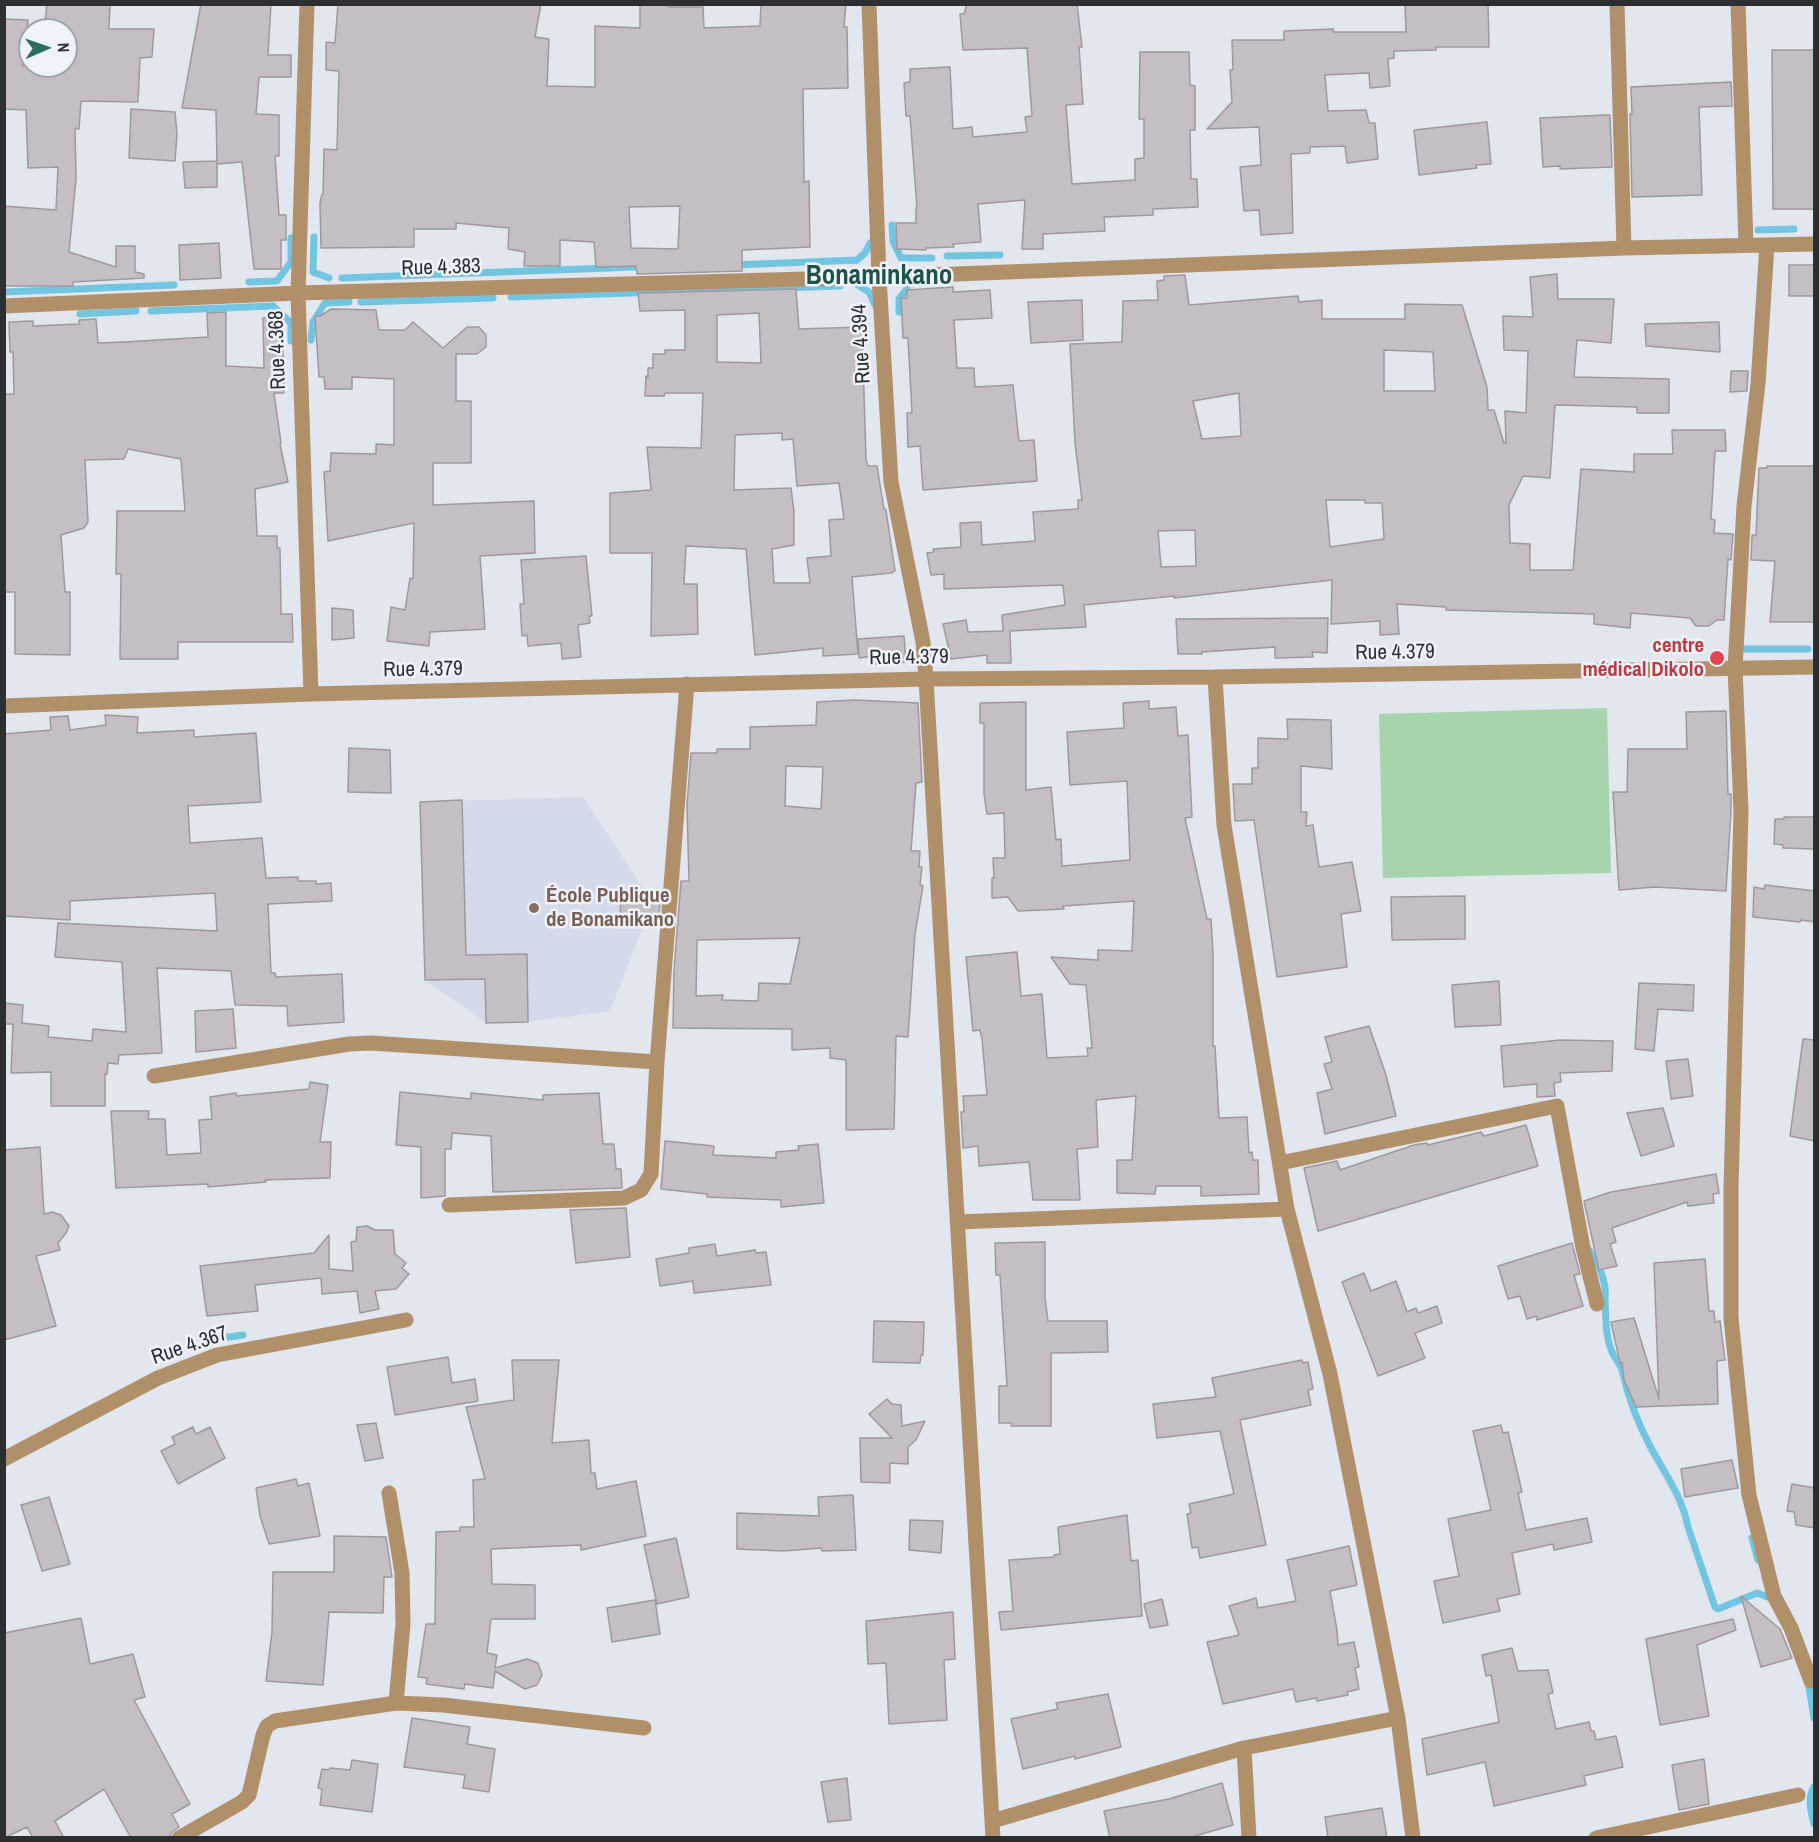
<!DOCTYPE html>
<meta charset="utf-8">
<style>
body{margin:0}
#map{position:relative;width:1819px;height:1842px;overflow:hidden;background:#e2e6ee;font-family:"Archivo Narrow",sans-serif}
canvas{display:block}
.frame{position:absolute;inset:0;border:6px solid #2c2e31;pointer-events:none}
.north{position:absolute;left:18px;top:18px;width:60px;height:60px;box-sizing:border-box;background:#eff3fb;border:2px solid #a1a4aa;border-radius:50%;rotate:88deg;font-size:16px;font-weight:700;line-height:24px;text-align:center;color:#2c2e31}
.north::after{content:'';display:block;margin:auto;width:21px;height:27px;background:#2a6d5e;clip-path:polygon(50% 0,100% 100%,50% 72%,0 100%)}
</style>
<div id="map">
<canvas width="1819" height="1842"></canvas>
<div class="frame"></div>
<div class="north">N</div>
</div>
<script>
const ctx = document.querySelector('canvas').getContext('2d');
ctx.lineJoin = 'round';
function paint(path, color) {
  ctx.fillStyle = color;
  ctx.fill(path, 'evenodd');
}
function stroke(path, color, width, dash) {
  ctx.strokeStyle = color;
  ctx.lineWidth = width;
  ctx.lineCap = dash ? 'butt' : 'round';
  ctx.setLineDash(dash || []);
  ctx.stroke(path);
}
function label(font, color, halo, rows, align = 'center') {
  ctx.font = font + ' "Archivo Narrow",sans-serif';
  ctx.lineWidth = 5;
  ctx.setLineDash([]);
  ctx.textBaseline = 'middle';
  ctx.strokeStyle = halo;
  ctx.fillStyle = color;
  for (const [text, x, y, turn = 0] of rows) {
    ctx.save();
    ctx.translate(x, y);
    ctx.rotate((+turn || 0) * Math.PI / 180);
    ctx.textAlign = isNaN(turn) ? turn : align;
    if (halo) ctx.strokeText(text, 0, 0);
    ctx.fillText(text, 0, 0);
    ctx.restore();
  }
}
paint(new Path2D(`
 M583,797L646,893L645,922L610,1011L528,1022L486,1023L425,980L420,802Z`), '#d4dae9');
paint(new Path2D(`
 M1607,708L1611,873L1383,878L1379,714Z`), '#a4d5ab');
stroke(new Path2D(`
 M892,225L893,241L901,258H932
 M1758,230L1794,229
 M314,237L313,272L329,278
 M947,256L1000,255
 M857,260L865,253L870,243
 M734,265L857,260
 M342,278L635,267
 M249,282L277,281L291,262V238
 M858,285L869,292L875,305
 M4,292L174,285
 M511,297L840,286
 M361,302L493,298
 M273,306L291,323V341
 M151,311L273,306
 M899,312V299L907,289
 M80,314L136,311
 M313,322L325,303L349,302
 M311,340L313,322
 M1745,649H1808
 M1589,1250C1598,1262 1607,1282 1605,1298
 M1605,1299C1606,1317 1605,1338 1613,1354C1616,1360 1620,1364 1622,1370C1628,1396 1638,1424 1651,1448C1665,1473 1683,1499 1688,1527L1715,1607L1718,1609L1723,1607L1757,1593L1773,1599
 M209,1340L243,1335
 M1752,1538L1758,1560
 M1808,1681L1814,1718
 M1814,1787C1807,1798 1811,1812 1814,1824`), '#72c5e0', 7);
const building = new Path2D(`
 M47,4H110L109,29H154L152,57L140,58L138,102L81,101L79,129L75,128L76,179L69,252L116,267V246H135V272L144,274V278L73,282V286H4V206L56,210L58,167L28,168L26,110L4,109V19L28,20L22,66H66V30H44Z
 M201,4H271L268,55H291V77H259L256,114L279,115V156H275L279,215H286V240H281V269H254L242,162L217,164L216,110L182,108Z
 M338,4H541L535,37L549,39L547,86L595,87V26L640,28V4H669V7H703L704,28L760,26L761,4H846L844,27H847L848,88L803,89L804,182L809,181L810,247L742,250V271L637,274L636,266L596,267L594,242L560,240V266H524L525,252L508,249L509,228L456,223V229H414V247L321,248L320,203L322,194H323L324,149L337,150L339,71L326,70V42L335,43ZM680,206L678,249L631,248L629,207Z
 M967,4H1077L1082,47H1079L1083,104L1066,105L1072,184L1135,180V159L1144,158V119H1139L1140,52H1189L1190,85L1195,86V130H1190L1191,179H1197L1198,207L1153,209V215L1104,217L1105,231L1043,234V249H1022L1025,200L978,204L981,242L953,244L954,247L926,248V250L897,249L896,223H916V208L917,207L910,116H906L904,83L910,82V69L950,67L953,129L972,127L973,137L1027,132L1025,117L1032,116L1027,48L963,50L960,14H964Z
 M1405,4H1488L1489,47H1436V50L1394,51V58L1388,59L1390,86L1370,88L1369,73L1325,75L1328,111L1366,110L1369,123H1375L1378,159L1347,163L1345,146L1310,147V153L1291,154L1293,233L1261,235L1259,210L1244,211L1240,167L1261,165L1259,127L1207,129L1232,102L1230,70H1233L1232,40H1284V31L1333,29L1334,32H1406Z
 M1772,50H1815V209H1773Z
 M1731,82L1732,106L1699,107L1702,195L1632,197L1630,114H1632L1631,87Z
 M131,109L175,112L177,134L175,161L129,158Z
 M1607,115H1610L1612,167L1560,169V166L1543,167L1540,118Z
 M1487,122L1491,164L1476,165L1477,168L1419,175L1414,130Z
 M217,161V187L185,188L183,162Z
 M219,243L221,278L180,280L179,245Z
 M1789,265H1815V296H1789Z
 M1557,274L1558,299H1614L1611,343L1577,340L1574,377L1669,379V413H1637V407L1555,405L1550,478L1523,476L1509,505L1510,543L1530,544V570H1573L1581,469L1634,472V454H1673L1672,430H1725L1726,451H1715L1711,519L1715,520L1714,533L1733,534L1731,560L1728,559L1724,620H1717L1709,626H1696L1690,618L1631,613L1630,628L1594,624V614L1446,610V607L1397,604L1399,634L1380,635V621L1331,624L1332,580L1174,598V596L1084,605L1086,627L1010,631L1011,663H987V655L951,659L943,624L966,620L968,632L1003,631L1002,615L1065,605L1063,585L944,589V574L931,575L927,553L934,552L933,549L961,547L960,523L981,522L982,545L1035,541L1033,512L1078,509V500H1082L1075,443L1070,344L1122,342L1123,301L1158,300L1157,281L1164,280V276L1185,275L1189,305L1298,296L1299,302L1322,300V319H1405V304L1462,305L1487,387L1488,410H1494L1504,443H1506L1505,411L1526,413L1528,351L1504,350L1503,316L1533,317L1530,277ZM1384,350L1433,352L1435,391H1384ZM1239,393L1241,436L1202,439L1193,401ZM1326,500H1365V503H1382L1384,539L1330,547ZM1195,530L1196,566L1161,567L1158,531Z
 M953,287V292L990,290L992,318L954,320L957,368H974L975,387L1013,385L1019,441L1034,440L1037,481L923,490L920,446L908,447L907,413H912L908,338H903L901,298H907V290Z
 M796,289L799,329L862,327L866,460L868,466H877L884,509L886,510L895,571L891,573L852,577L858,654L823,656V648L755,655L746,549L686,546L684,584H697L698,634L651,636L652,553H610V493L651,490L647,447L701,448L703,393H665L664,396H645L646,376L648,377V368H653V354H665V350H685V310L640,311L638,293ZM759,313L761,363L717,362V315ZM782,433V440L793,439L797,486L839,483L844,519L829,520L831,556L807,558L810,583H774L772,549L794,545V512L791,488L734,490L735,435Z
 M1082,300L1083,340L1031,343L1028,302Z
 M331,309L376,310L379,330H405L413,322L443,348L467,327H479L486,335V347L477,354H456V401H471V463H433V505L534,501L535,553L480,556L485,629L430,632L429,646L387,641L391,607L405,610L410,578L413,579L414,523L328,541L324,472L330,471L331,453L376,454V444L394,445V379L352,377V389H325L324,377H319L315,316H320Z
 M226,312V366L264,368L263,318L282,317L284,393H274L281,443L280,444L288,482L255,489L257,536H277V548H280L281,614H292L293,642H178V659H120L121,574H116L117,511H185L181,459L128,449L124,459L85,460L88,522L84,528L61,535L65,592H70V655L15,654V592H4V394H14L13,352H10L9,322L33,321V326L79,324V320L96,319L98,343L124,342L208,337L207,313Z
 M1719,322L1720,352L1646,346L1645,324Z
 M1731,371H1748L1747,391L1730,392Z
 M1767,466H1815V622H1770L1775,561L1751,560L1752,535H1756L1759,468H1767Z
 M586,556L592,616H589L590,623L578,625L581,657L562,659L561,643L528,646L527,635L522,636L520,604H524L521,560Z
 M332,608L353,610L354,638L332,640Z
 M1328,618L1327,653L1312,652L1313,657L1275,658V647L1202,652V654H1178L1176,619Z
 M904,636L906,662L873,664V656L859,658L858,639Z
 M855,700L918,703L922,782L916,783L911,851H920L919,867H922L920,885L923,886L915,934L908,1037L896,1036L894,1129L846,1130V1060L830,1058V1048L792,1050V1029L673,1028L674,971L681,881H689L687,805L691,753H717V749H750V727L816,725L817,702ZM786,766L823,767L821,809L785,806ZM800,938L790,984L759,983L758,1001L722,1000L723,995L696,996L697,940Z
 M1149,701V709L1176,707L1178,736L1188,735L1192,817L1185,818L1207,919H1211L1213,953V1046H1215L1219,1118L1247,1117L1249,1153L1252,1152L1253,1160H1258L1259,1194L1201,1196V1186H1156L1155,1194L1117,1193V1160H1132L1136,1096L1096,1100L1098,1147L1077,1149L1080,1200H1033L1029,1162L979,1166L978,1146L963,1148L961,1112H964L963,1096L987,1095L982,1039L980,1030L973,1031L966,957L1017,952L1021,996L1042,994L1047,1058L1088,1056L1087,1048H1092L1086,985L1070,984L1051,957L1098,960V950L1132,951L1134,901L1063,906L1064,909L1018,911L1008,897L992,898V878H994L993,858H1005L1004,813L987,814L984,794V723H980V703L1026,702V790L1051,787L1056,840L1061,839L1062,866L1130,860L1127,781L1070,785L1067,732L1124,728L1123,703Z
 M1726,711L1728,794H1731V811L1726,891L1655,887L1619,890L1613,792H1627L1628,749H1687L1686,712Z
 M105,715L138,717L137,733L194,730V737L256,733L261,802L188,806L190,843L262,838L266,878L298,877V881H316V884L331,883L332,901L268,904L271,973H275L276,977L342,974L344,1022L288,1026L287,1006L235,1005L231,971L157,968L162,1053L119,1055L118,1064L108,1063L107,1074H105V1106H51V1072L11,1073L13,1024H4V1003L23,1005L22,1023L49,1026L48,1037L92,1041L93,1029L126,1032L122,962L55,957L58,923L217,931L215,893L70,901V920L4,916V734L51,730L50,717L68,716L70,730L106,725Z
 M1287,719L1331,720L1332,769L1301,766V812H1307L1306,826L1313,825L1319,867L1352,862L1361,911L1341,914L1347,967L1277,977L1254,820L1235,821L1233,784H1252V768H1258V738L1288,739Z
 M349,748L390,750L391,793L348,792Z
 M462,800L466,955L527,954L528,1022L486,1023L485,979L425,980L420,802Z
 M1784,817H1815V849L1783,848V845L1774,844L1775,819H1784Z
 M1765,885L1815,891V922L1801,920L1800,922L1753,917L1754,887L1764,889Z
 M621,892L661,894L658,923L620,921Z
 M1465,896V939L1392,940L1391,897Z
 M1499,981L1501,1025L1455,1027L1452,985Z
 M1639,983L1694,985L1693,1011L1658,1009L1654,1051L1635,1049Z
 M233,1009L236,1048L196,1052L195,1011Z
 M1369,1026L1386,1075L1396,1116L1325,1134L1317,1093L1332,1089L1324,1064L1332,1062L1325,1037Z
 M1803,1039L1815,1040V1141L1790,1136Z
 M1560,1040L1613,1041L1612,1071L1560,1073L1561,1082L1554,1083L1555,1096L1537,1097V1084L1504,1087L1501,1046Z
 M1688,1059L1693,1096L1671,1099L1666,1061Z
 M310,1082L328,1085L320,1142H331L330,1178L265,1180L266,1182L208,1187V1184L116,1188L111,1111H149L148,1119H165L167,1155L201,1153L199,1120L212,1119L210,1097L236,1093L237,1096L309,1089Z
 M400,1092L471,1099V1093L543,1100V1095L599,1093L603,1144H614L616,1169H621L622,1188L493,1192L491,1136L452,1133L451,1149H445V1196L421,1198V1147L396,1145Z
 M1663,1108L1674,1146L1641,1156L1627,1113Z
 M1526,1125L1538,1166L1318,1231L1304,1168L1337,1161L1340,1170L1414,1145L1427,1143L1428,1145L1481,1132L1484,1136Z
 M665,1141L714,1146L713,1155L776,1158V1152L799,1150L798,1146L818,1144L824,1203L781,1207V1200L707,1197V1194L661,1189Z
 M40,1147L44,1214L52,1212L61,1215L69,1226L66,1233L58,1243L60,1250L36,1256L56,1326L4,1340V1150Z
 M1716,1174L1719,1193L1713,1194L1714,1203L1688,1206L1687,1202L1612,1228L1616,1242L1610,1244L1617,1266L1599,1270L1584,1201L1611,1192Z
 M626,1208L630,1257L576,1263L570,1210Z
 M367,1226L375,1230H393L395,1254L406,1263L402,1268L409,1274L396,1289L375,1291L379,1309L360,1313L357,1291L322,1294L321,1278L255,1285L258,1311L207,1316L200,1266L314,1253L329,1235V1269L353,1271L351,1242L356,1241L357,1227Z
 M1045,1242V1298L1048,1321H1107L1108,1352L1051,1353V1426H1011V1423H999V1386H1007L1000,1275H996L995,1243Z
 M1572,1243L1580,1274L1574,1275L1583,1306L1537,1320L1536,1316L1527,1319L1520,1296L1508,1299L1498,1266Z
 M715,1244L717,1256L755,1250L756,1253L766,1252L771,1285L694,1293L693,1281L660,1286L656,1259L689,1253V1248Z
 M1705,1259L1709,1311H1714L1715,1322L1720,1321L1725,1360L1717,1361L1718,1404L1636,1407L1624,1380L1622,1362L1620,1363L1611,1322L1634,1318L1659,1399L1654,1263Z
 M1364,1273L1371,1291L1396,1281L1407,1312L1416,1308L1418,1313L1437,1306L1442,1323L1415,1333L1425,1358L1378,1376L1342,1282Z
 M874,1321L924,1322L923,1355H921L920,1363L873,1362Z
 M448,1357L452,1383L475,1379L478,1401L395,1415L387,1367Z
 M512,1360H559L552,1443L589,1440L591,1473H595L597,1489L636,1481L646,1536L581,1550V1545L491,1549L492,1584L535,1585V1619H491L487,1653L497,1655L495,1668L527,1659L538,1663L542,1675L537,1685L525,1689L495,1671L493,1688L465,1684L464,1689L426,1684L427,1678L418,1677L426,1624H435L436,1532L460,1531V1527H474L473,1480L485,1479L466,1407L514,1400Z
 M1302,1360L1303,1363L1308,1362L1313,1389L1308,1390L1311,1405L1240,1420L1266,1545L1200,1558L1198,1547L1192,1548L1187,1514L1191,1513L1189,1504L1234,1494L1220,1431L1157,1438L1153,1404L1216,1397L1212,1378Z
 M887,1399L892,1404L901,1405L902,1426L925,1421L916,1440L908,1447V1464L890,1463V1483L861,1482L860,1438H892L869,1414Z
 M376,1423L383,1458L365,1461L357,1425Z
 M1501,1425L1503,1433L1508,1432L1522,1492L1518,1493L1526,1530L1587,1518L1592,1542L1554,1550L1553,1544L1512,1553L1520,1594L1497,1599L1500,1611L1443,1623L1434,1581L1459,1576L1448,1519L1491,1510L1473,1431Z
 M193,1427L196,1434L210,1427L225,1458L178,1484L161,1451L175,1444L172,1437Z
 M1732,1460L1738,1488L1685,1497L1681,1469Z
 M296,1479L298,1486L309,1483L320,1536L269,1544L260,1516L256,1488Z
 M1792,1484L1815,1488V1528L1796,1525L1794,1512L1787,1511Z
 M853,1495L856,1550L822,1551L821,1548L784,1551L737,1549V1513L819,1516L818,1497Z
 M49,1497L70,1564L42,1571L21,1505Z
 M1127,1515L1131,1561L1138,1560L1142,1616L1001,1630L999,1612L1013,1611L1009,1560L1054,1557V1555L1060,1554L1058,1527Z
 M910,1520L943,1521L941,1553L909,1550Z
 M334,1536L386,1537L392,1577H384L383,1613L329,1612L323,1685L266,1681L272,1632L273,1572H334Z
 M676,1538L689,1597L657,1604L644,1545Z
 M1349,1546L1357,1585L1330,1591L1337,1630L1338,1645L1354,1642L1359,1667L1355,1668L1359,1689L1347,1692L1348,1695L1317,1701L1316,1698L1296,1702L1293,1689L1223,1704L1207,1642L1239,1635L1229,1606L1256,1598L1258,1608L1296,1601L1287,1560Z
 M1741,1596L1780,1629L1792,1658L1761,1667Z
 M1162,1599L1168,1625L1150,1628L1144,1604Z
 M655,1600L660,1634L612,1642L607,1608Z
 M953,1612L955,1659L944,1660L947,1720L889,1724L886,1663L868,1664L866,1621Z
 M81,1618L90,1664L133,1654L145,1697L134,1700L190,1804L172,1814L179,1827L171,1833L169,1838H131L104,1789L55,1821L64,1838H33L27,1827L4,1838V1633Z
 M1733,1619L1736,1630L1697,1645L1709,1716L1660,1725L1646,1639Z
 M1512,1648L1518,1671L1548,1670L1553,1693L1548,1694L1556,1729L1589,1722L1591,1731H1594L1596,1740L1616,1736L1623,1767L1584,1776L1586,1785L1494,1806L1485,1762L1427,1775L1422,1739L1499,1722L1491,1675L1486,1676L1482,1655Z
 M1108,1694L1121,1747L1075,1759V1756L1023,1769L1011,1719L1058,1709L1056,1703Z
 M412,1718L470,1727L467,1744L495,1749L489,1792L463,1788L465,1775L404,1767Z
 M1704,1759L1709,1804L1679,1810L1672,1765Z
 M352,1760L378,1764L372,1812L320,1805L322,1789L318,1788L322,1769L329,1770L330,1768L350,1770Z
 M847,1778L851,1820L828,1822L821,1782Z
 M1222,1783L1233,1825L1188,1838H1110L1104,1811L1169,1799Z
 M1382,1808L1387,1838H1328L1325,1817Z`);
paint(building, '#c5bec4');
stroke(building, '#9e989e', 1.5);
stroke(new Path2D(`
 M307,4L298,293L311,694
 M869,4L879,277L891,482L923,642L926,679L993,1838
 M1617,4L1624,248
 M1738,4L1746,245
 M1767,245L1758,384L1744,506L1735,668L1741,811L1731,1188V1318L1749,1495L1774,1596L1791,1628L1811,1681
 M4,306L298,293L879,277L1624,248L1814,244
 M1215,677L1224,825L1287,1209L1330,1374L1398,1718L1413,1838
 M4,706L311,694L926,679L1215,677L1814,667
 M154,1076L349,1044L371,1043L657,1062L687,684
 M1280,1163L1557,1106L1583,1248L1597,1304
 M449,1205L624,1198L641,1190L651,1174L657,1062
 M958,1222L1287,1209
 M4,1459L158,1378L217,1355L406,1320
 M389,1493L402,1573L403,1624L396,1703
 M1244,1748L1249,1838
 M992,1821L1244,1748L1398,1718
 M179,1838L242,1802L249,1795L263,1735L267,1726L275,1721L396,1703L443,1705L644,1728
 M1596,1838L1798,1795`), '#b18f69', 15);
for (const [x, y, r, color] of [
 [1717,658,8,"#e0444e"],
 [534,908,6,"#8d6e63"]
]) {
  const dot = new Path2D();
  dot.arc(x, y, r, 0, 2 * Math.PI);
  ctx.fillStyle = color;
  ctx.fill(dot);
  stroke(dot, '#eff3fb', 2);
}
label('21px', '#2c2e31', '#eff3fb', [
 ["Rue 4.383",441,268,-2],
 ["Rue 4.394",862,344,-93],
 ["Rue 4.368",278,350,-92],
 ["Rue 4.379",1395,653,-1],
 ["Rue 4.379",909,658,-1],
 ["Rue 4.379",423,670,-1],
 ["Rue 4.367",190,1346,-19]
]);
label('bold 21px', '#be3a42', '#eff3fb', [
 ["centre",1704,646],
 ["médical Dikolo",1704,670]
], 'right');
label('bold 21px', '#785e54', '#eff3fb', [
 ["École Publique",546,896],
 ["de Bonamikano",546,920]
], 'left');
label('bold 27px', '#1e5448', '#eff3fb', [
 ["Bonaminkano",879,277]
]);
</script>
